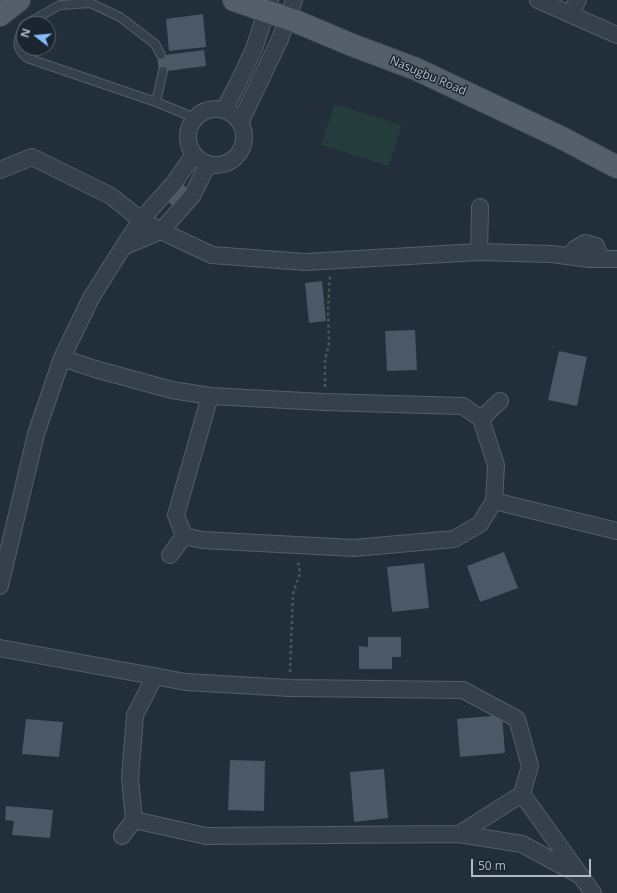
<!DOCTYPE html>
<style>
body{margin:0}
#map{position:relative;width:617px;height:893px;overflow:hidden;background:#222e39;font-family:"Open Sans",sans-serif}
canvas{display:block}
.north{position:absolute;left:16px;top:16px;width:40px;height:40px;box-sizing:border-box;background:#1b252f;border:1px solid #57616b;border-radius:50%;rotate:286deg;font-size:11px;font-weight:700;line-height:16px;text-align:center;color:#b1bbc6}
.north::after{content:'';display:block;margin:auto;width:14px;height:18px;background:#86bcf5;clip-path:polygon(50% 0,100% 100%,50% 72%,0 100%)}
.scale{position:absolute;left:471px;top:859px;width:120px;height:18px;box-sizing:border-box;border:2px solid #b1bbc6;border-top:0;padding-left:5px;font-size:12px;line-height:14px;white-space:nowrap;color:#b1bbc6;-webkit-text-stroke:3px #1b252f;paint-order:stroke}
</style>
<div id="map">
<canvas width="617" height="893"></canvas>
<div class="north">N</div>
<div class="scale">50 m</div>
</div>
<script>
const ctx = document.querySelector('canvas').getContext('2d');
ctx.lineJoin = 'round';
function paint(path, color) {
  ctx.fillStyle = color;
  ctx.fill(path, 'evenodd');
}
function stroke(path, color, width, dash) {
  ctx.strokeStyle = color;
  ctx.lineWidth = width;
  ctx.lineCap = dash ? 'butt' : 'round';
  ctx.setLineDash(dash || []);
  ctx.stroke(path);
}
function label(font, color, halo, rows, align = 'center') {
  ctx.font = font + ' "Open Sans",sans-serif';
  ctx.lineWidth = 3;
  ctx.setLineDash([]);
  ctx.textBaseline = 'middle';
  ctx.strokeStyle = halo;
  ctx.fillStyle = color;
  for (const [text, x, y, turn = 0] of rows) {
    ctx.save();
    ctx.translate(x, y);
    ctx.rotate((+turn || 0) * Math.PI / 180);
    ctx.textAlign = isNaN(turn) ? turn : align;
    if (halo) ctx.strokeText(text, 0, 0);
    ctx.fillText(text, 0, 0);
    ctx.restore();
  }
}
paint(new Path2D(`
 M334,104L402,125L389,166L321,145Z`), '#253c3c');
paint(new Path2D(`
 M203,14L206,47L169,51L166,19Z
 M204,50L206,66L159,72L157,56Z
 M183,184L190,191L174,207L167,201Z
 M322,281L326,321L309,323L305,283Z
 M415,330L417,370L387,371L385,331Z
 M559,351L587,357L577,406L548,400Z
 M504,552L518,588L480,602L467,566Z
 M424,563L429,608L392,612L387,567Z
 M368,637H401V657H392V669H359V646L368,647Z
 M502,715L505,753L460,757L457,719Z
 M26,719L63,722L59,757L22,754Z
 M230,760L265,761L264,811L228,810Z
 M384,769L388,818L354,822L350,772Z
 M6,806L53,810L50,838L12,835L14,821L5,820Z`), '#4a5965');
const service = new Path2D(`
 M26,24L60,5L90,3L120,17L155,44L161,55
 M24,26C18,40 14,47 27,58L156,102L195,118
 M156,102L163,71`);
const minor = new Path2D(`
 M538,0L617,35
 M570,14L578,0
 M188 137a28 28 0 1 1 56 0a28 28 0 1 1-56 0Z
 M224,110L237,85L254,49L270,0
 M240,123L280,39L294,0
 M0,170L32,157L111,196L141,220L161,231L212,255L305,262L479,252L552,254L589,259H617
 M123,247L161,231L192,196L208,164
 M479,252L480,207
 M569,256L575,249L585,243L596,246L601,259
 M62,358L95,369L172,390L210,396L324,402L463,406L481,419L496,465L494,501L480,524L454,539L354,548L202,540L184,536L176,515L210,396
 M481,419L500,401
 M494,501L617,531
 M170,555L184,536
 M0,586L36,434L62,358L91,298L123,247L141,220L174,183L194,154
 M0,648L186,682L290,688L463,690L517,719L530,766L522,794L459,834L206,836L134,820L130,778L135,715L155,676
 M522,794L593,893
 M459,834L522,844L579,875
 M122,836L134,820`);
const primary = new Path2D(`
 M234,0L295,21L352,45L416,69L562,138L617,167
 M0,15L19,0`);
stroke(service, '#545e68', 10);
stroke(minor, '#545e68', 18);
stroke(primary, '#3f4953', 24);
stroke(new Path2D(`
 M325,387V359L329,345L328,309L330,275
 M290,672L293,594L300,573L298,561`), '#445959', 2.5, [3, 3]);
stroke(service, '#36404a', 8);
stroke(minor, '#36404a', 16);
stroke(primary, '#545f6a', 22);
label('12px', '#b1bbc6', '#1b252f', [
 ["Nasugbu Road",428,76,23]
]);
</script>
